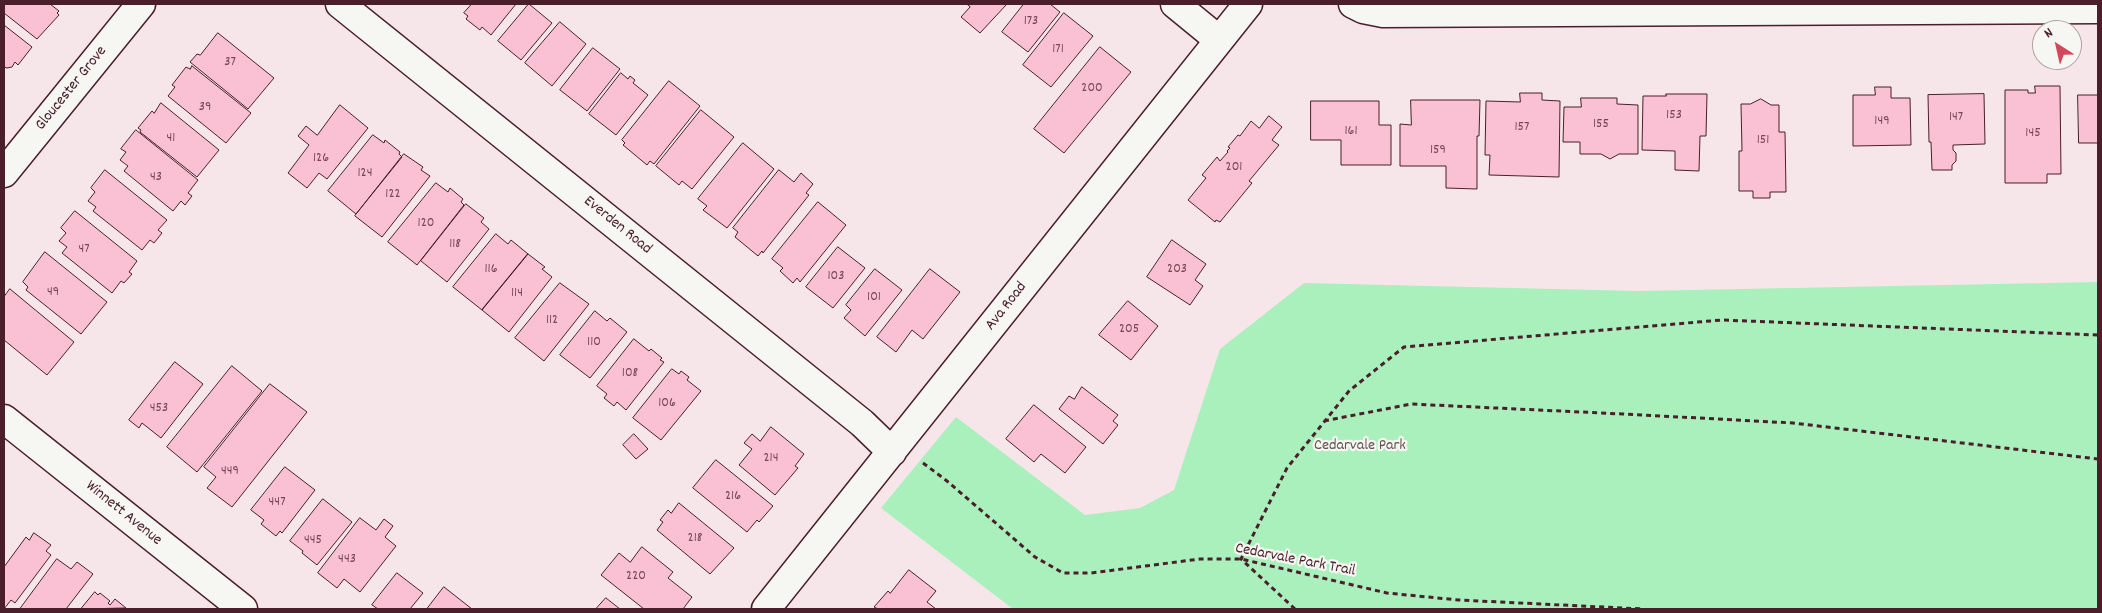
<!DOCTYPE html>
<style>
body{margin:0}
#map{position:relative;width:2102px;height:613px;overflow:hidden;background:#f7e6e9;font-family:Dekko,sans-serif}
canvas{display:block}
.frame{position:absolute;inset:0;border:5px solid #4a1f2b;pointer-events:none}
.north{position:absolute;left:2032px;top:20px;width:50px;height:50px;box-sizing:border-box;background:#f6f6f2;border:1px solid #b1a0a2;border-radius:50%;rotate:325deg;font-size:14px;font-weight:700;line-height:20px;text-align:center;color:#4a1f2b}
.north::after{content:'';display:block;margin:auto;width:18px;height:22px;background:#d1495b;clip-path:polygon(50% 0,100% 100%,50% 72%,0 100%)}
</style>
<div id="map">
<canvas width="2102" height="613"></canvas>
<div class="frame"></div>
<div class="north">N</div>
</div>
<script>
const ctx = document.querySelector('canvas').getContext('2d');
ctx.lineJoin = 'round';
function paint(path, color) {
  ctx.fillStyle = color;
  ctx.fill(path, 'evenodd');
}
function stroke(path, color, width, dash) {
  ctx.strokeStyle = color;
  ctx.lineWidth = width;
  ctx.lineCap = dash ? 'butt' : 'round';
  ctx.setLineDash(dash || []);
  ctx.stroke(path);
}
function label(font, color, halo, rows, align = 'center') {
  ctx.font = font + ' Dekko,sans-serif';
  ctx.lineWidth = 4.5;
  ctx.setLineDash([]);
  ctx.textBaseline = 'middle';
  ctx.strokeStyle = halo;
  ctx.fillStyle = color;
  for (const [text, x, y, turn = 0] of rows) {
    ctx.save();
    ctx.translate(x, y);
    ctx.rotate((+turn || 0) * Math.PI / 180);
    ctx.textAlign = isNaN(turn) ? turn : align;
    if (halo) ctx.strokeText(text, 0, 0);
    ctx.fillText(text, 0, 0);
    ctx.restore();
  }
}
paint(new Path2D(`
 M2098,282V609H1013L881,508L956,417L1085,515L1140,508L1174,490L1220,349L1304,283L1638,291Z`), '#aaf0bc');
const building = new Path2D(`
 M4,4H50L59,11L57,13L59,15L37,39L4,13Z
 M472,4H516L491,35L482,27L480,30L466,19L468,16L464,13Z
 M529,4L552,23L521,60L498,41Z
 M967,4H1007L980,33L961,17L970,7Z
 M1024,4H1050L1060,12L1028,52L1002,32Z
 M1064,13L1093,36L1051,87L1023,65Z
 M560,22L586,44L552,86L525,63Z
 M4,25L32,47L18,65L15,62L12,67L7,68L4,67Z
 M218,33L274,78L248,109L190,62L197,54L200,55Z
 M1100,47L1131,72L1064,153L1034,129Z
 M593,48L620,69L587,111L560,90Z
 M192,66L251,113L226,143L168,96L175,87L172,85L186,67L190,69Z
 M621,73L628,79L630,76L635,80L633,83L648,95L616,135L589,114Z
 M669,81L700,106L654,164L650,161L647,165L623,145L625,143L622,140Z
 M2035,86H2060L2061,174H2047V183H2005V90H2028V93H2035Z
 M1875,87H1891V98H1910L1911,145L1853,146V95H1875Z
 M1520,93H1542V100L1560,101L1559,177L1489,175L1490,155H1485L1486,101L1520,102Z
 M1666,94H1707L1706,136H1700L1699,171L1675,170V151L1642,150L1643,96H1666Z
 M1984,94L1985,144L1953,145V150L1956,153V161L1952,165V170H1932L1931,142H1929L1928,95Z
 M2078,95H2098V143H2079Z
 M1581,98H1617V104L1638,105V154H1619L1610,159L1601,154H1580V142H1563L1564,107H1581Z
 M1761,99L1771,105H1779V132H1785L1786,192H1770V198H1753V191H1739V151H1742L1741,104H1750Z
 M1411,100H1480L1479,136H1477V189L1446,188V166H1400V124L1411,125Z
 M1311,101H1379V125H1391V165H1341V140H1311Z
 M161,103L219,150L197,177L140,132L141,130L138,128L152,111L154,113Z
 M340,105L368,128L327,179L319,173L307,188L288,173L309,145L298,136L306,126L317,135Z
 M701,110L734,137L692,189L682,181L679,185L656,166Z
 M1269,116L1282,127L1272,140L1279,145L1249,181L1252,183L1220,222L1216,220L1215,222L1188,200L1206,178L1202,175L1217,157L1220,161L1228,152L1227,151L1230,148L1228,147L1238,135L1240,136L1251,121L1259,128Z
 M136,130L198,180L188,193L192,196L185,205L181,201L173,211L124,171L128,166L120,160L126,152L121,149Z
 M373,135L384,143L385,140L400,152L399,154L402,157L356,214L328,191Z
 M743,143L774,169L727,228L703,210L707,206L698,199Z
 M404,154L423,167L421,170L430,176L382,237L355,216Z
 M105,170L167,220L158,230L162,233L154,243L150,240L142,250L93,211L96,207L88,201L95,192L91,188Z
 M779,170L794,182L801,173L813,184L806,193L809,195L763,253L762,251L758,256L735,237L738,232L733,228Z
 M436,183L448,192L450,188L463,199L461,202L464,205L417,265L388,242Z
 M818,202L846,225L800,282L797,278L793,283L780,271L783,268L772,259Z
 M466,204L484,218L481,222L489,229L447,282L421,261Z
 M75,211L137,261L129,272L132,274L124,283L121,281L112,293L62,253L67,247L59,241L66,233L61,228Z
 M496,234L508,244L511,240L528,254L482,310L453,287Z
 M1172,240L1206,264L1195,280L1203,286L1190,305L1147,277Z
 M838,247L865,268L833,308L806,287Z
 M45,252L107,302L81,334L26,290L28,287L23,282Z
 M528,254L545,267L542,269L552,277L509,332L482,310Z
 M875,269L902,290L865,336L844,318L851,310L846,305Z
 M930,269L960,292L923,339L912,330L896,352L877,337Z
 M560,283L589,304L544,361L515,338Z
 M10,289L74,342L47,375L4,340V297Z
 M1128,301L1158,326L1131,360L1099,335Z
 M595,311L607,321L610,318L627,332L590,378L560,355Z
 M634,339L649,351L651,349L662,358L660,360L664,362L626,410L617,402L614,406L604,398L607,394L597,386Z
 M175,362L203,384L161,438L142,423L139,428L129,420Z
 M232,366L262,391L197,472L167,447Z
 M672,369L679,374L681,371L689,377L687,380L701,391L661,440L633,418Z
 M270,384L307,412L232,507L207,488L216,477L204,467Z
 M1082,387L1118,415L1113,421L1118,425L1103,444L1059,409L1069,396L1074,399Z
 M1034,405L1086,447L1065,473L1041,454L1034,462L1006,439Z
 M771,427L804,454L795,466L798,468L775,495L739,465L752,449L744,443L752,434L760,441Z
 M634,434L648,449L636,459L623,445Z
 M716,460L773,506L759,522L757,520L747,532L693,488Z
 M285,467L315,490L282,533L280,531L276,536L261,524L264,520L251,510Z
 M323,499L352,522L317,565L302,553L303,551L290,541Z
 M679,503L734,548L710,574L657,530L663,522L660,520L668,510L671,513Z
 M360,518L376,530L384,519L393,526L385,537L396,546L360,592L344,579L337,588L318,573Z
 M34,533L51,545L46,551L51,555L15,603L11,600L4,609V567L26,537L29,540Z
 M642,547L673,572L668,578L692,597L683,609H644L601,575L619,553L630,562Z
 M57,559L71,569L77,562L93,574L66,609H20Z
 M909,570L936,591L927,602L936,609H878L874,607L888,591L890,593Z
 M397,573L423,593L410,609H378L372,605Z
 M444,587L472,609H427Z
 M95,592L98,595L100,593L110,601L108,603L110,605L115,599L126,608L81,609Z
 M606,598L620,609H596Z`);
paint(building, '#fac0d3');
stroke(building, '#4a1f2b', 1);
const minor = new Path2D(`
 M340,4L862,423L892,452
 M1175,4L1219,40
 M1353,4L1363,9L1383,13L2098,9
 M4,173L141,4
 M4,419L243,609
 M766,609L1248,4`);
stroke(minor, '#4a1f2b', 31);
stroke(new Path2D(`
 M1324,421L1411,404L1623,414L1793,423L2098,459
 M923,463L947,481L1035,557L1063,573H1091L1200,559H1241L1387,593L1459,600L1644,609
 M1295,609L1241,559L1287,468L1349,391L1404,347L1722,320L2098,335`), '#4a1f2b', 3, [5, 4]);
stroke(minor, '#f6f6f2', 28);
label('14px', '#764755', null, [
 ["173",1031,22],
 ["171",1058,50],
 ["37",230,63],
 ["200",1092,89],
 ["39",205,108],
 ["153",1674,116],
 ["147",1956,118],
 ["149",1882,122],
 ["155",1601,125],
 ["157",1522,128],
 ["161",1351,132],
 ["145",2033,134],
 ["41",171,139],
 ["151",1763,141],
 ["159",1438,151],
 ["126",321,159],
 ["201",1234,168],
 ["124",365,174],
 ["43",156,178],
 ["122",393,195],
 ["120",426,224],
 ["118",455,245],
 ["47",84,250],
 ["116",491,270],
 ["203",1177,270],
 ["103",836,277],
 ["49",53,293],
 ["114",517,294],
 ["101",874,298],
 ["112",552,321],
 ["205",1129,330],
 ["110",594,343],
 ["108",630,374],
 ["106",667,404],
 ["453",159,409],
 ["214",771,459],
 ["449",230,472],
 ["216",733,497],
 ["447",277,503],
 ["218",695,539],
 ["445",313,541],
 ["443",347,560],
 ["220",636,577]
]);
label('16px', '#4a1f2b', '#f6f6f2', [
 ["Gloucester Grove",72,89,-51],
 ["Everden Road",617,226,39],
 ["Ava Road",1007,307,-52],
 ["Winnett Avenue",123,514,39],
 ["Cedarvale Park Trail",1295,561,11]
]);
label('16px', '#62534f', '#f6f6f2', [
 ["Cedarvale Park",1360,447]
]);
</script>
